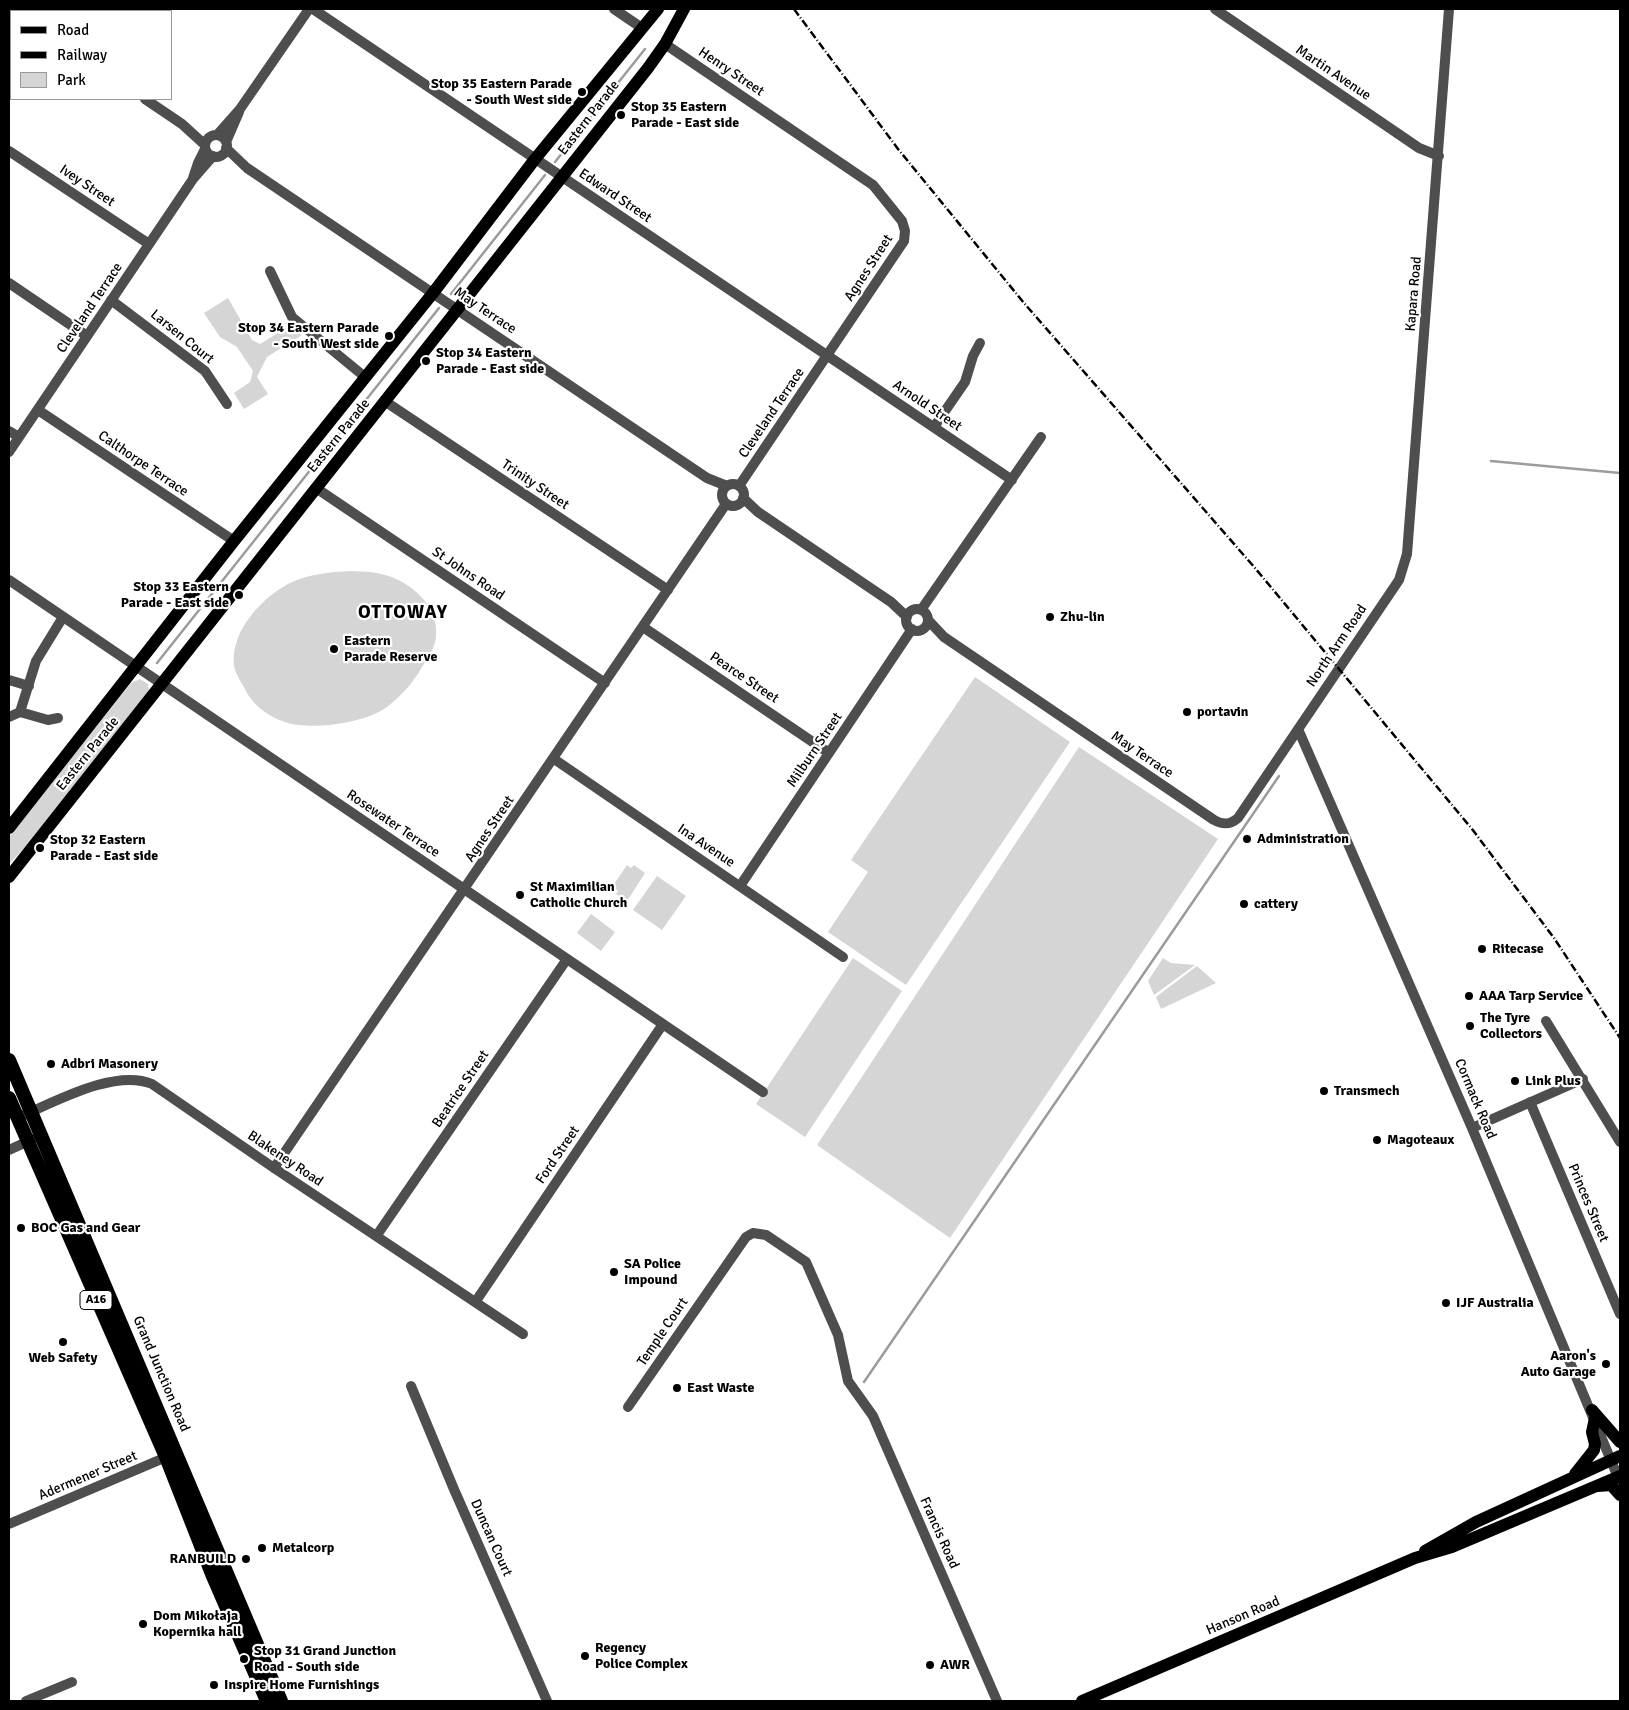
<!DOCTYPE html>
<meta charset="utf-8">
<style>
body{margin:0}
#map{position:relative;width:1629px;height:1710px;overflow:hidden;background:#fff;font-family:Signika,sans-serif}
canvas{display:block}
.frame{position:absolute;inset:0;border:10px solid #000;pointer-events:none}
.legend{position:absolute;left:10px;top:10px;width:162px;height:90px;box-sizing:border-box;background:#fff;border:1px solid #999;margin:0;padding:6px 9px;list-style:none;font-size:15px;color:#000}
.legend li{display:flex;align-items:center;gap:10px;height:25px}
.legend b{width:25px;border:1px solid #999}
</style>
<div id="map">
<canvas width="1629" height="1710"></canvas>
<div class="frame"></div>
<ul class="legend">
<li><b style="height:6px;background:#000"></b>Road</li>
<li><b style="height:6px;background:#000"></b>Railway</li>
<li><b style="height:14px;background:#d5d5d5"></b>Park</li>
</ul>
</div>
<script>
const ctx = document.querySelector('canvas').getContext('2d');
ctx.lineJoin = 'round';
function paint(path, color) {
  ctx.fillStyle = color;
  ctx.fill(path, 'evenodd');
}
function stroke(path, color, width, dash) {
  ctx.strokeStyle = color;
  ctx.lineWidth = width;
  ctx.lineCap = dash ? 'butt' : 'round';
  ctx.setLineDash(dash || []);
  ctx.stroke(path);
}
function label(font, color, halo, rows, align = 'center') {
  ctx.font = font + ' Signika,sans-serif';
  ctx.lineWidth = 4.5;
  ctx.setLineDash([]);
  ctx.textBaseline = 'middle';
  ctx.strokeStyle = halo;
  ctx.fillStyle = color;
  for (const [text, x, y, turn = 0] of rows) {
    ctx.save();
    ctx.translate(x, y);
    ctx.rotate((+turn || 0) * Math.PI / 180);
    ctx.textAlign = isNaN(turn) ? turn : align;
    if (halo) ctx.strokeText(text, 0, 0);
    ctx.fillText(text, 0, 0);
    ctx.restore();
  }
}
paint(new Path2D(`
 M228,298L252,340L260,344L291,325L302,335L267,357L257,377L268,394L244,409L234,393L250,382L253,371L237,347L220,337L204,313Z
 M351,571C360,572 371,571 381,574C409,580 439,605 436,636C435,648 428,658 422,667C413,683 400,698 384,709C364,722 323,728 299,725C278,723 254,709 245,689C241,682 235,673 234,665C230,631 263,596 292,582C310,574 331,572 351,571Z
 M975,677L1070,742L906,985L828,932L868,872L851,860Z
 M140,679L148,684L149,691L28,844L9,864V837L131,683Z
 M1079,747L1218,839L950,1238L817,1145Z
 M627,865L631,868L634,865L645,873L627,901L616,894L618,891L612,887Z
 M657,876L686,896L662,930L633,910Z
 M591,914L615,932L601,951L577,933Z
 M853,958L902,991L805,1137L756,1104Z
 M1163,958L1171,963L1195,965L1154,995L1148,981Z
 M1197,966L1216,983L1161,1009L1156,997Z`), '#d5d5d5');
stroke(new Path2D(`
 M555,162L645,49
 M451,294L545,175
 M1491,461L1620,473
 M157,663L439,308
 M864,1382L1279,776`), '#9c9c9c', 2.5);
stroke(new Path2D(`
 M11,9L15,11
 M313,9L1012,480
 M614,9L642,28
 M1215,9L1419,148L1439,156
 M665,44L873,185L902,221L905,231L904,241L739,486
 M145,99L182,124L205,145
 M217,135L240,109L309,9
 M205 146a11 11 0 1 1 22 0a11 11 0 1 1-22 0Z
 M226,142L239,112
 M226,148L247,168L707,478L727,486
 M9,151L149,244
 M193,178L198,163L205,149
 M270,271L292,317L365,377
 M9,283L87,336
 M111,300L205,371L227,404
 M386,402L668,590
 M38,410L234,541
 M934,427L965,382L973,356L980,343
 M9,431L19,437
 M9,452L193,179L213,156
 M722 495a11 11 0 1 1 22 0a11 11 0 1 1-22 0Z
 M316,488L605,683
 M743,498L758,512L891,602L907,617
 M9,580L763,1092
 M906 620a11 11 0 1 1 22 0a11 11 0 1 1-22 0Z
 M921,610L1041,437
 M928,620L944,637L1214,820C1223,825 1230,825 1238,818L1399,580L1407,554L1449,9
 M643,627L829,753
 M9,680L29,686
 M20,712L48,720L58,718
 M9,717L20,712L36,661L63,617
 M1298,729L1472,1128L1620,1482
 M554,759L843,957
 M740,886L912,629
 M1546,1021L1620,1142
 M1530,1102L1620,1314
 M17,1118C53,1103 114,1068 152,1084L274,1168L523,1334
 M1472,1128L1583,1079
 M9,1150L33,1139
 M274,1168L726,504
 M377,1235L567,959
 M476,1301L663,1024
 M411,1386L453,1487L547,1701
 M628,1407L746,1237L753,1233L766,1235L806,1262L838,1335L848,1381L873,1416L997,1701
 M9,1524L171,1455
 M26,1701L72,1682`), '#4e4e4e', 10);
stroke(new Path2D(`
 M9,828L234,541L433,293L535,159L658,9
 M9,877C223,609 436,339 648,68L665,44L684,9
 M1592,1410L1620,1442
 M1575,1474L1594,1450L1595,1444L1592,1432L1595,1418
 M1598,1486L1611,1485L1620,1495
 M1425,1551L1476,1522L1620,1456
 M1082,1701L1415,1558L1452,1547L1620,1476`), '#000', 12);
stroke(new Path2D(`
 M9,1060L281,1701
 M9,1098L166,1457L212,1574L267,1701`), '#000', 14);
stroke(new Path2D(`
 M794,9L898,149L1024,303L1255,568L1472,829L1554,938L1620,1038`), '#000', 2.5, [8, 2.5, 1, 2.5]);
for (const [x, y, r, color] of [
 [582,92,5,"#000"],
 [621,115,5,"#000"],
 [389,336,5,"#000"],
 [426,361,5,"#000"],
 [239,595,5,"#000"],
 [1050,617,5,"#000"],
 [334,649,5,"#000"],
 [1187,712,5,"#000"],
 [1247,839,5,"#000"],
 [40,848,5,"#000"],
 [520,895,5,"#000"],
 [1244,904,5,"#000"],
 [1482,949,5,"#000"],
 [1469,996,5,"#000"],
 [1470,1026,5,"#000"],
 [51,1064,5,"#000"],
 [1515,1081,5,"#000"],
 [1324,1091,5,"#000"],
 [1377,1140,5,"#000"],
 [21,1228,5,"#000"],
 [614,1272,5,"#000"],
 [1446,1303,5,"#000"],
 [63,1342,5,"#000"],
 [1606,1364,5,"#000"],
 [677,1388,5,"#000"],
 [262,1548,5,"#000"],
 [246,1559,5,"#000"],
 [143,1624,5,"#000"],
 [585,1656,5,"#000"],
 [244,1659,5,"#000"],
 [930,1665,5,"#000"],
 [214,1685,5,"#000"]
]) {
  const dot = new Path2D();
  dot.arc(x, y, r, 0, 2 * Math.PI);
  ctx.fillStyle = color;
  ctx.fill(dot);
  stroke(dot, '#fff', 2);
}
for (const [x, y, w] of [
 [96,1300,32]
]) {
  const box = new Path2D();
  box.roundRect(x - w / 2, y - 9.5, w, 19, 4);
  ctx.fillStyle = '#fff';
  ctx.fill(box);
  stroke(box, '#000', 1);
}
label('bold 12px', '#000', null, [
 ["A16",96,1300]
]);
label('14px', '#000', '#fff', [
 ["Henry Street",731,72,34],
 ["Martin Avenue",1333,73,34],
 ["Eastern Parade",589,118,-52],
 ["Ivey Street",87,186,34],
 ["Edward Street",615,196,34],
 ["Agnes Street",869,268,-57],
 ["Kapara Road",1414,294,-85],
 ["Cleveland Terrace",90,308,-56],
 ["May Terrace",485,311,34],
 ["Larsen Court",182,337,39],
 ["Arnold Street",927,406,34],
 ["Cleveland Terrace",772,413,-56],
 ["Eastern Parade",339,436,-51],
 ["Calthorpe Terrace",143,464,34],
 ["Trinity Street",535,485,34],
 ["St Johns Road",468,574,34],
 ["North Arm Road",1337,646,-56],
 ["Pearce Street",744,678,34],
 ["Milburn Street",815,750,-56],
 ["Eastern Parade",88,754,-51],
 ["May Terrace",1142,755,34],
 ["Rosewater Terrace",393,824,34],
 ["Agnes Street",490,829,-56],
 ["Ina Avenue",706,846,34],
 ["Beatrice Street",461,1089,-56],
 ["Cormack Road",1475,1099,67],
 ["Ford Street",558,1155,-56],
 ["Blakeney Road",285,1159,34],
 ["Princes Street",1588,1203,67],
 ["Temple Court",663,1332,-56],
 ["Grand Junction Road",161,1374,67],
 ["Adermener Street",88,1476,-23],
 ["Francis Road",939,1533,66],
 ["Duncan Court",491,1538,66],
 ["Hanson Road",1243,1616,-23]
]);
label('bold 14px', '#000', '#fff', [
 ["Stop 35 Eastern Parade",572,84,"right"],
 ["- South West side",572,100,"right"],
 ["Stop 35 Eastern",631,107],
 ["Parade - East side",631,123],
 ["Stop 34 Eastern Parade",379,328,"right"],
 ["- South West side",379,344,"right"],
 ["Stop 34 Eastern",436,353],
 ["Parade - East side",436,369],
 ["Stop 33 Eastern",229,587,"right"],
 ["Parade - East side",229,603,"right"],
 ["Zhu-lin",1060,617],
 ["Eastern",344,641],
 ["Parade Reserve",344,657],
 ["portavin",1197,712],
 ["Administration",1257,839],
 ["Stop 32 Eastern",50,840],
 ["Parade - East side",50,856],
 ["St Maximilian",530,887],
 ["Catholic Church",530,903],
 ["cattery",1254,904],
 ["Ritecase",1492,949],
 ["AAA Tarp Service",1479,996],
 ["The Tyre",1480,1018],
 ["Collectors",1480,1034],
 ["Adbri Masonery",61,1064],
 ["Link Plus",1525,1081],
 ["Transmech",1334,1091],
 ["Magoteaux",1387,1140],
 ["BOC Gas and Gear",31,1228],
 ["SA Police",624,1264],
 ["Impound",624,1280],
 ["IJF Australia",1456,1303],
 ["Aaron's",1596,1356,"right"],
 ["Auto Garage",1596,1372,"right"],
 ["Web Safety",63,1358,"center"],
 ["East Waste",687,1388],
 ["Metalcorp",272,1548],
 ["RANBUILD",236,1559,"right"],
 ["Dom Mikołaja",153,1616],
 ["Kopernika hall",153,1632],
 ["Regency",595,1648],
 ["Police Complex",595,1664],
 ["Stop 31 Grand Junction",254,1651],
 ["Road - South side",254,1667],
 ["AWR",940,1665],
 ["Inspire Home Furnishings",224,1685]
], 'left');
ctx.letterSpacing = '1px';
label('bold 19px', '#000', '#fff', [
 ["OTTOWAY",403,613]
]);
ctx.letterSpacing = '0px';
</script>
